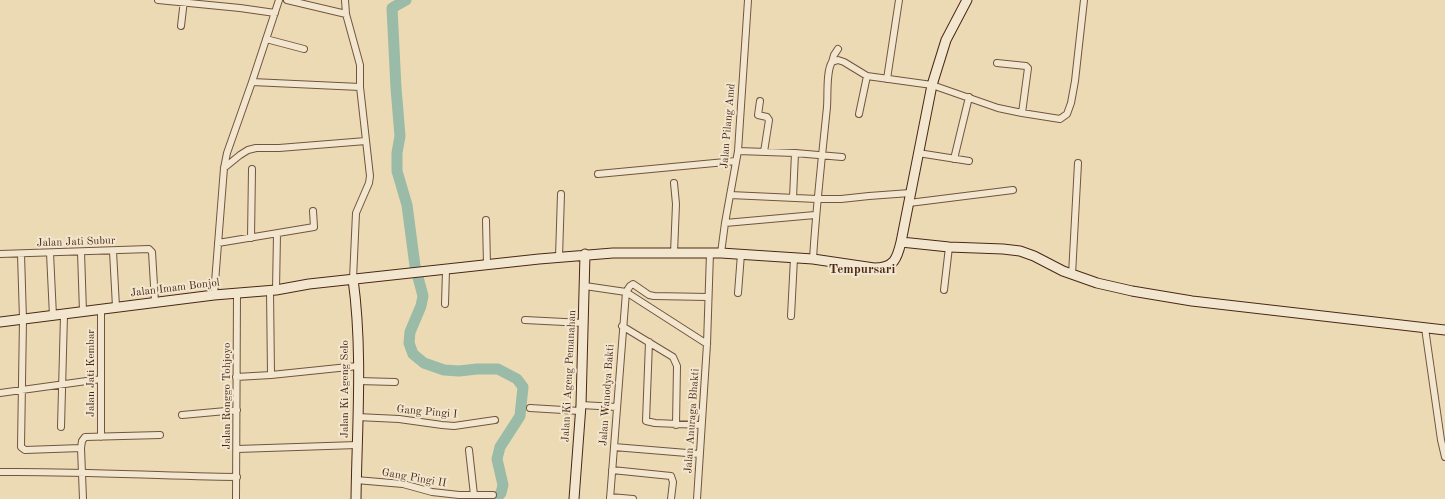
<!DOCTYPE html>
<style>
body{margin:0}
canvas{display:block;background:#ebdab3}
</style>
<canvas width="1445" height="499"></canvas>
<script>
const ctx = document.querySelector('canvas').getContext('2d');
ctx.lineJoin = 'round';
function stroke(path, color, width, dash) {
  ctx.strokeStyle = color;
  ctx.lineWidth = width;
  ctx.lineCap = dash ? 'butt' : 'round';
  ctx.setLineDash(dash || []);
  ctx.stroke(path);
}
function label(font, color, halo, rows, align = 'center') {
  ctx.font = font + ' "Old Standard TT",serif';
  ctx.lineWidth = 4;
  ctx.setLineDash([]);
  ctx.textBaseline = 'middle';
  ctx.strokeStyle = halo;
  ctx.fillStyle = color;
  for (const [text, x, y, turn = 0] of rows) {
    ctx.save();
    ctx.translate(x, y);
    ctx.rotate((+turn || 0) * Math.PI / 180);
    ctx.textAlign = isNaN(turn) ? turn : align;
    if (halo) ctx.strokeText(text, 0, 0);
    ctx.fillText(text, 0, 0);
    ctx.restore();
  }
}
stroke(new Path2D(`
 M406,0L392,8L396,88L400,136L397,153V171L407,205L415,266L423,296L421,306L410,332L409,343L413,354L424,363L444,370L459,371L477,369H498L517,379L523,387L520,416L500,447L497,459L503,485L501,493L496,499`), '#99bba7', 11);
const street = new Path2D(`
 M158,0L240,8L275,13
 M287,0L346,14
 M345,0L346,14L360,65V87L370,176L369,183L356,213L353,279
 M181,26L184,0
 M266,39L304,49
 M832,62L834,55L838,49
 M997,63L1026,66L1028,68L1022,113
 M887,79L899,0
 M252,82L360,87
 M760,101L758,115L767,117L769,120L764,152
 M859,114L867,76
 M738,151L795,153
 M918,153L969,161
 M954,159L969,97
 M224,168L240,155L248,150L256,148H279L366,141
 M598,174L736,161
 M730,195L817,199H841L869,196L910,193
 M793,198L795,153L842,157
 M909,203L1013,190
 M486,220L487,265
 M725,223L815,215
 M251,238L252,169
 M218,243L314,227L313,211
 M113,251L116,307
 M81,252L83,312
 M50,253L53,316
 M674,253L676,204L674,183
 M721,253L725,223L738,151L748,0
 M0,254L149,249L152,252L155,302
 M21,254L23,319L21,447L25,450L81,448
 M559,257L561,194
 M813,259C816,208 822,157 827,107C828,95 826,71 832,62L838,60L844,62L867,76L932,85L998,108L1022,113L1060,119L1067,114L1071,103L1075,81L1084,0
 M1072,275L1078,163
 M585,286L626,292L707,344
 M270,290L271,375
 M276,290L277,234
 M944,290L949,247
 M738,293L741,254
 M214,295L224,168L227,153L252,82L279,0
 M445,304L446,270
 M791,316L794,258
 M525,320L584,323
 M622,326L673,357L677,366L676,425
 M1425,328L1441,440L1445,457
 M649,342L646,421L655,423L701,425
 M236,377L271,375L358,366
 M358,381L395,382
 M0,393L101,379
 M581,405L617,407
 M530,408L580,411
 M182,415L237,410
 M357,417L399,419L442,425L454,426L495,420
 M61,427L64,315
 M101,437V310
 M614,447L699,454
 M237,449L357,445
 M469,450L474,495
 M612,470L671,476L673,482L671,499
 M0,472C79,471 158,476 237,477
 M356,480L403,484L432,492L459,495H493
 M610,497L633,499
 M83,499L81,448L82,441L85,437L160,435
 M236,499L237,293
 M610,499L626,292L630,286L633,284L649,295L654,296L708,297
 M697,499L707,344L710,253`);
const secondary = new Path2D(`
 M901,242L932,85L946,40L967,0
 M353,279C363,352 357,426 356,499
 M0,322L214,295L276,290L309,284L539,259L613,253H721L813,259L874,268C894,268 897,259 901,242L949,247L1003,249L1020,251L1034,256L1063,271L1097,283L1132,291L1192,301L1445,330
 M574,499L581,405L585,254`);
stroke(street, '#735440', 8);
stroke(secondary, '#4b2719', 11);
stroke(street, '#f2e7ce', 6);
stroke(secondary, '#f2e7ce', 9);
label('11px', '#4b2719', '#f2e7ce', [
 ["Jalan Pilang Amd",728,126,-85],
 ["Jalan Jati Subur",76,242,-2],
 ["Jalan Imam Bonjol",175,288,-7],
 ["Jalan Jati Kembar",91,373,-90],
 ["Jalan Ki Ageng Pemanahan",569,376,-87],
 ["Jalan Ki Ageng Selo",345,389,-90],
 ["Jalan Wanodya Bakti",607,395,-86],
 ["Jalan Ronggo Tohjoyo",227,396,-90],
 ["Gang Pingi I",427,412,5],
 ["Jalan Anuraga Bhakti",692,421,-86],
 ["Gang Pingi II",414,478,10]
]);
label('bold 13px', '#4b2719', '#f2e7ce', [
 ["Tempursari",862,270]
]);
</script>
